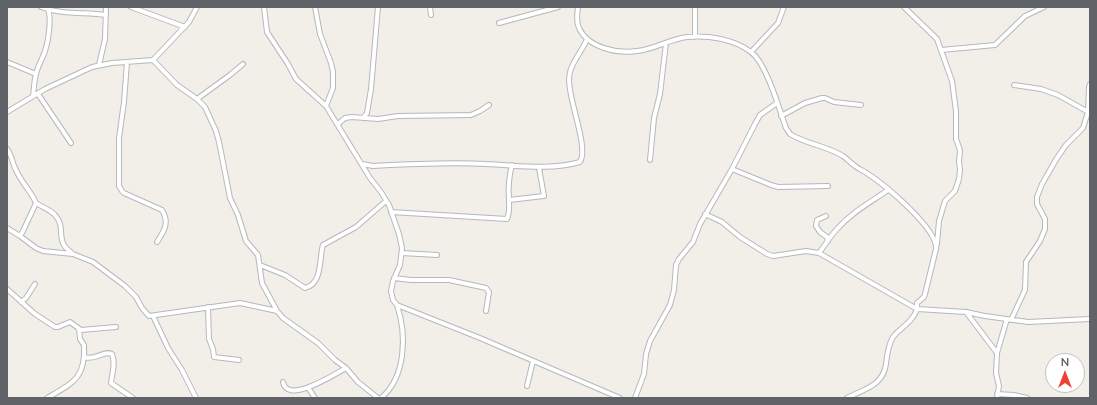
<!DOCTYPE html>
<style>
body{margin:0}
#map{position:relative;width:1097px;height:405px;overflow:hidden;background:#f1efe8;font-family:Lato,sans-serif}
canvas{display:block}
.frame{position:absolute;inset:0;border:8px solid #5f6368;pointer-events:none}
.north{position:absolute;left:1045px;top:353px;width:40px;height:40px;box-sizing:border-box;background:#fff;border:1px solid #bfc1c3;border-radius:50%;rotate:0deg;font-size:11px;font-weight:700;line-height:16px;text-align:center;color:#5f6368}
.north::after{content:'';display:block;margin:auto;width:14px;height:18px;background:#ea4335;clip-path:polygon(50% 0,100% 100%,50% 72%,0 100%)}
</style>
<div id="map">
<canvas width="1097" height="405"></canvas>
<div class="frame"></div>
<div class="north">N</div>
</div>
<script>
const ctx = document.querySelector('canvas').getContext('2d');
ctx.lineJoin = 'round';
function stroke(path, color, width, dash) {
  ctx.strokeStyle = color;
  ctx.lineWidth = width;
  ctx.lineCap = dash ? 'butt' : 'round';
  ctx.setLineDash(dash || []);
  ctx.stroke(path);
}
const minor = new Path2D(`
 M41,7C62,15 84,12 106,15
 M131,7L185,27
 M264,7L267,32L288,64L296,79L326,106L370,178L381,192L389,205L399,234L402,248L400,265L393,281L391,291L393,300L397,305L480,338L620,398
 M315,7L320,34L331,63L333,72V88L326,106
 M430,7L431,15
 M578,7C577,14 576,22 579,28C588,48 618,54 637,51C655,49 670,39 687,37C708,35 734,39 751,52C767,64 779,109 786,128L790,134C806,144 827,146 843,156C847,159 851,163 855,166C859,169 864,171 868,174C885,185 938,229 936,249L925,294L924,297L917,303V309L966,312L985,316L1028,322L1090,319
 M904,7L937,39L952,81L956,111V139L960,150L959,162L960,170L959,179L955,191L945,201L939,221L937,244
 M499,23L558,7
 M695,37V7
 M941,50L995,45L1025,16L1044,7
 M751,52L778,23L784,7
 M153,60L177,85L197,99L205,107L216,131L219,142L230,198L238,215L246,241L258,255L262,283L277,311L283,318L318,343L335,360L346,368L358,382L378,398
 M7,62L36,74
 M127,62L124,102L119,138V186L122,191L124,193L162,210C170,223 164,231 157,242
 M99,65L105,39L106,7
 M1014,85L1041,89L1058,95L1090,113
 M38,94L71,143
 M33,96C34,89 34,81 36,74C38,65 43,58 45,51C48,42 52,18 48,10
 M197,99L230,75L243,64
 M7,112L45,89L92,67L112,63L153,60L189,22L197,7
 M781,116L805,103L822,98H825L834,102L861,105
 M363,118L367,113L371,89L378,7
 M338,124L345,118L352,117L378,119L398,116L471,115L480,111L489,105
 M7,149C12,155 12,163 16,170C21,182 31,191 36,203L23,231L20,236L36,248L43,251L73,254L93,262L125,286L136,297L142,308L149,316L240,303L277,311
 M650,160L654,118L660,94L666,43
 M362,164L373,166C410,164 449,162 486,164C518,165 547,171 580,162C590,146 564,92 570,72C573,60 583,50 587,39
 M732,169L771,185L778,187L828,186
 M509,200L544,196L539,168
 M36,203C42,207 51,210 55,215C65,226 58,235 64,245C66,249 70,251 73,254
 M391,212L507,219C510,212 509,207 509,200C508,188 509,176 512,165
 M705,214L722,222L740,237L767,254L773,256L806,251L819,253L917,309C913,322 901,327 893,337C888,345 887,355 886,364C883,386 864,389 847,398
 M826,216L817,220L816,226L820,232L827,237L828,241
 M7,228L20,236
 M402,253L437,255
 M819,253C825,245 831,235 838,228C852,212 871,202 888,190
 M260,265L285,275L305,288C323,284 319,257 323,245L356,227L386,201
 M394,278L411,280H449L486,288L489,292L486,311
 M7,289L35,314L55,327H58L70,322L81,330L116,327
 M21,302L26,298L35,284
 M208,307L209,339L213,349L214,357L239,360
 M966,312L997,353
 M153,316L168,348L182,370L196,398
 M1011,320L1025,290L1026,262L1040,241L1045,229V219L1037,204V197L1042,184L1057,158L1066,145L1083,128L1088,112L1089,87L1090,84
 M84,357C96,361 103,350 112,354C116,364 112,373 111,383L133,398
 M283,382C287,405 335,374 346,368
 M527,386L533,361
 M309,389L315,398
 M997,394L1014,395L1027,398
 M47,398C73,383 86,378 84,345L80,339L79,329
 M381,398C406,377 407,335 397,305
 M635,398L644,374L646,354L650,341L670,305L674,290L676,265L679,259L693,242L700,224L732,169L755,124L760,115L777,103
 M997,398L999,386L996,373L997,353L1007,319`);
stroke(minor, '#b5b8bc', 6);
stroke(minor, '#fff', 4);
</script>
